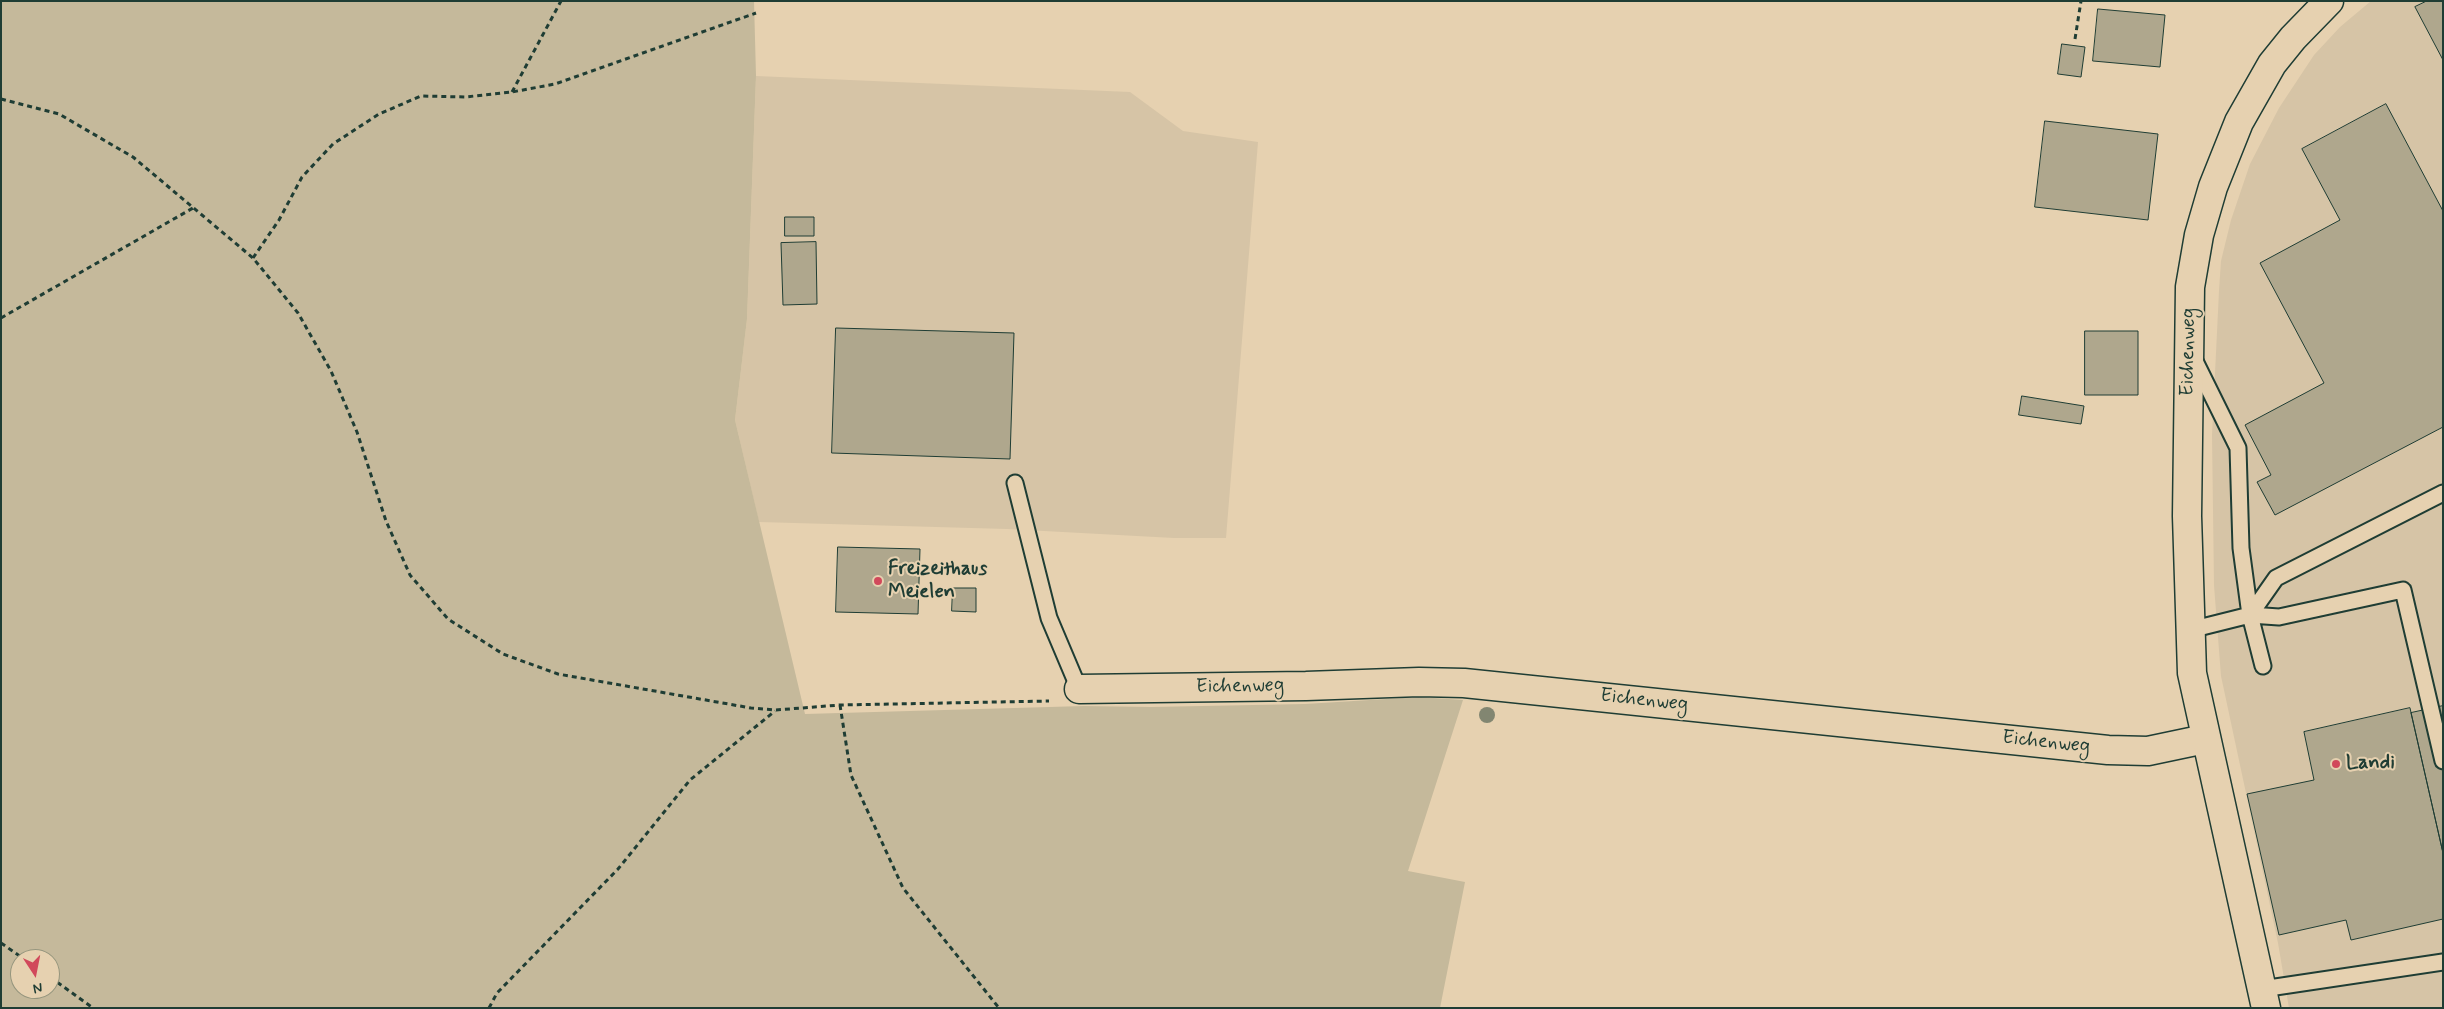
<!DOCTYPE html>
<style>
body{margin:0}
#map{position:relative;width:2444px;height:1009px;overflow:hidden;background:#e6d1b0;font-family:Mynerve,sans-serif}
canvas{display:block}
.frame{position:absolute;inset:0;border:2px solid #1f3d34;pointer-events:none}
.north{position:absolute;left:10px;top:949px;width:50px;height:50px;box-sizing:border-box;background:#e6d1b0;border:1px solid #96967e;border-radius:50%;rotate:169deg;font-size:14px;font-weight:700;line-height:20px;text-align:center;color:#1f3d34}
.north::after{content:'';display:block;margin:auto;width:18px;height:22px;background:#d1495b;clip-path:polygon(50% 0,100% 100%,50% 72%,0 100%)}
</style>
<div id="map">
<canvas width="2444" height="1009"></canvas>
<div class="frame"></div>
<div class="north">N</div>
</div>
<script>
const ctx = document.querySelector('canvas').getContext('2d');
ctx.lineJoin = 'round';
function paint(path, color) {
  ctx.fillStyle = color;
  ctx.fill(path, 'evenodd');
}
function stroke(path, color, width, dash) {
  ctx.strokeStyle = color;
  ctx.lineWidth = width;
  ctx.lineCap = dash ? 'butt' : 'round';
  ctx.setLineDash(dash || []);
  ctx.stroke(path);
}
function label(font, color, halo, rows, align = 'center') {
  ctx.font = font + ' Mynerve,sans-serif';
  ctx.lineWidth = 4;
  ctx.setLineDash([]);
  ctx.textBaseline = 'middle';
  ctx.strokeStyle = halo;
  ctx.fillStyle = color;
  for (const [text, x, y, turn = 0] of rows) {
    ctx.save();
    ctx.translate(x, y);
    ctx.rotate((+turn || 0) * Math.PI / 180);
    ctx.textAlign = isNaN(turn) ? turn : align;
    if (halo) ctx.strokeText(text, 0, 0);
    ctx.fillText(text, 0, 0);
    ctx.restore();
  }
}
paint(new Path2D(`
 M2371,1H2443V1008H2289L2278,943L2221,676L2214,585L2212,435L2219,291L2221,261L2231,220L2250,164L2279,108L2314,55L2340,27Z
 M756,76L1130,92L1183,131L1258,142L1226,538H1174L1007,529L759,522L735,420L747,319Z`), '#d6c4a6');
paint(new Path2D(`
 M1,1H754L756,76L747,319L735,420L805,714L1084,706L1151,707L1305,704L1419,697L1463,700L1408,871L1465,882L1440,1008H1ZM20,959H50V989H20Z`), '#c5b99b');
const building = new Path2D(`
 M2427,1H2443V60L2415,7Z
 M2098,9L2165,15L2160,67L2093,61Z
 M2062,44L2085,47L2081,77L2058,74Z
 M2386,104L2443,211V427L2275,515L2257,482L2271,475L2245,425L2324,383L2260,263L2340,220L2302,149Z
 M2045,121L2158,134L2148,220L2035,207Z
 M785,217H814V236H785Z
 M816,242L817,304L783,305L781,243Z
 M836,328L1014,333L1010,459L832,453Z
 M2085,331H2138V395H2085Z
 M2022,396L2084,406L2081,424L2019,415Z
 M838,547L920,549L918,614L836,612Z
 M953,588H976V612L952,611Z
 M2443,706V853L2411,713Z
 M2410,708L2443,853V919L2351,940L2346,920L2279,935L2247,794L2314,780L2304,732Z`);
paint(building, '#afa78d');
stroke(building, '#1f3d34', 1);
const lane = new Path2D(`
 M2194,359L2238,448L2241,548L2250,615L2263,666
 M1015,483L1049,618L1079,689
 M2250,615L2279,617L2403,590L2443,761
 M2190,630L2250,615L2276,578L2443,493
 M2262,989L2443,962`);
const street = new Path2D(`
 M1079,689L1306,686L1419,682L1464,683L2108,750L2148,751L2205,739`);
const secondary = new Path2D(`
 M2266,1008L2192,673L2187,516L2190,287L2199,235L2213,187L2239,122L2272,64L2293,38L2329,1`);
stroke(lane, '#1f3d34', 19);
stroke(street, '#1f3d34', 31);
stroke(secondary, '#1f3d34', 31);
stroke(new Path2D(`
 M2075,39L2081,1
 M512,92L561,1
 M1,99L59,114L133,157L253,258L298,313L331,371L357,432L386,521L410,575L448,619L503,654L558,674L751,708L776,710L840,705L1049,701
 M253,258L279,220L302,177L333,144L379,114L421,96L465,97L512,92L555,84L756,13
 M1,318L193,208
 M840,705L851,775L903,888L999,1008
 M1,943L24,959
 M50,977L93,1008
 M489,1008L497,993L618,869L690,780L775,711`), '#1f3d34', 3, [5, 4]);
stroke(lane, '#e6d1b0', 15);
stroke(street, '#e6d1b0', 28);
stroke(secondary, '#e6d1b0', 28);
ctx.fillStyle = '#828671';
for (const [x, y] of [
 [1487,715]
]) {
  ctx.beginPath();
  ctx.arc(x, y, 8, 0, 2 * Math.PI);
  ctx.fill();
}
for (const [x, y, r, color] of [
 [878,581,5,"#d1495b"],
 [2336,764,5,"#d1495b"]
]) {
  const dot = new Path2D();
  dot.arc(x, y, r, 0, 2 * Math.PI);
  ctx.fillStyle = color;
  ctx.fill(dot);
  stroke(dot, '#e6d1b0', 2);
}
label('20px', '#1f3d34', '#e6d1b0', [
 ["Eichenweg",2189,352,-89],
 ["Eichenweg",1240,687,-1],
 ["Eichenweg",1644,701,6],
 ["Eichenweg",2046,743,6]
]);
label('bold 20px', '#1f3d34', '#e6d1b0', [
 ["Freizeithaus",888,570],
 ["Meielen",888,593],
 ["Landi",2346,764]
], 'left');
</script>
